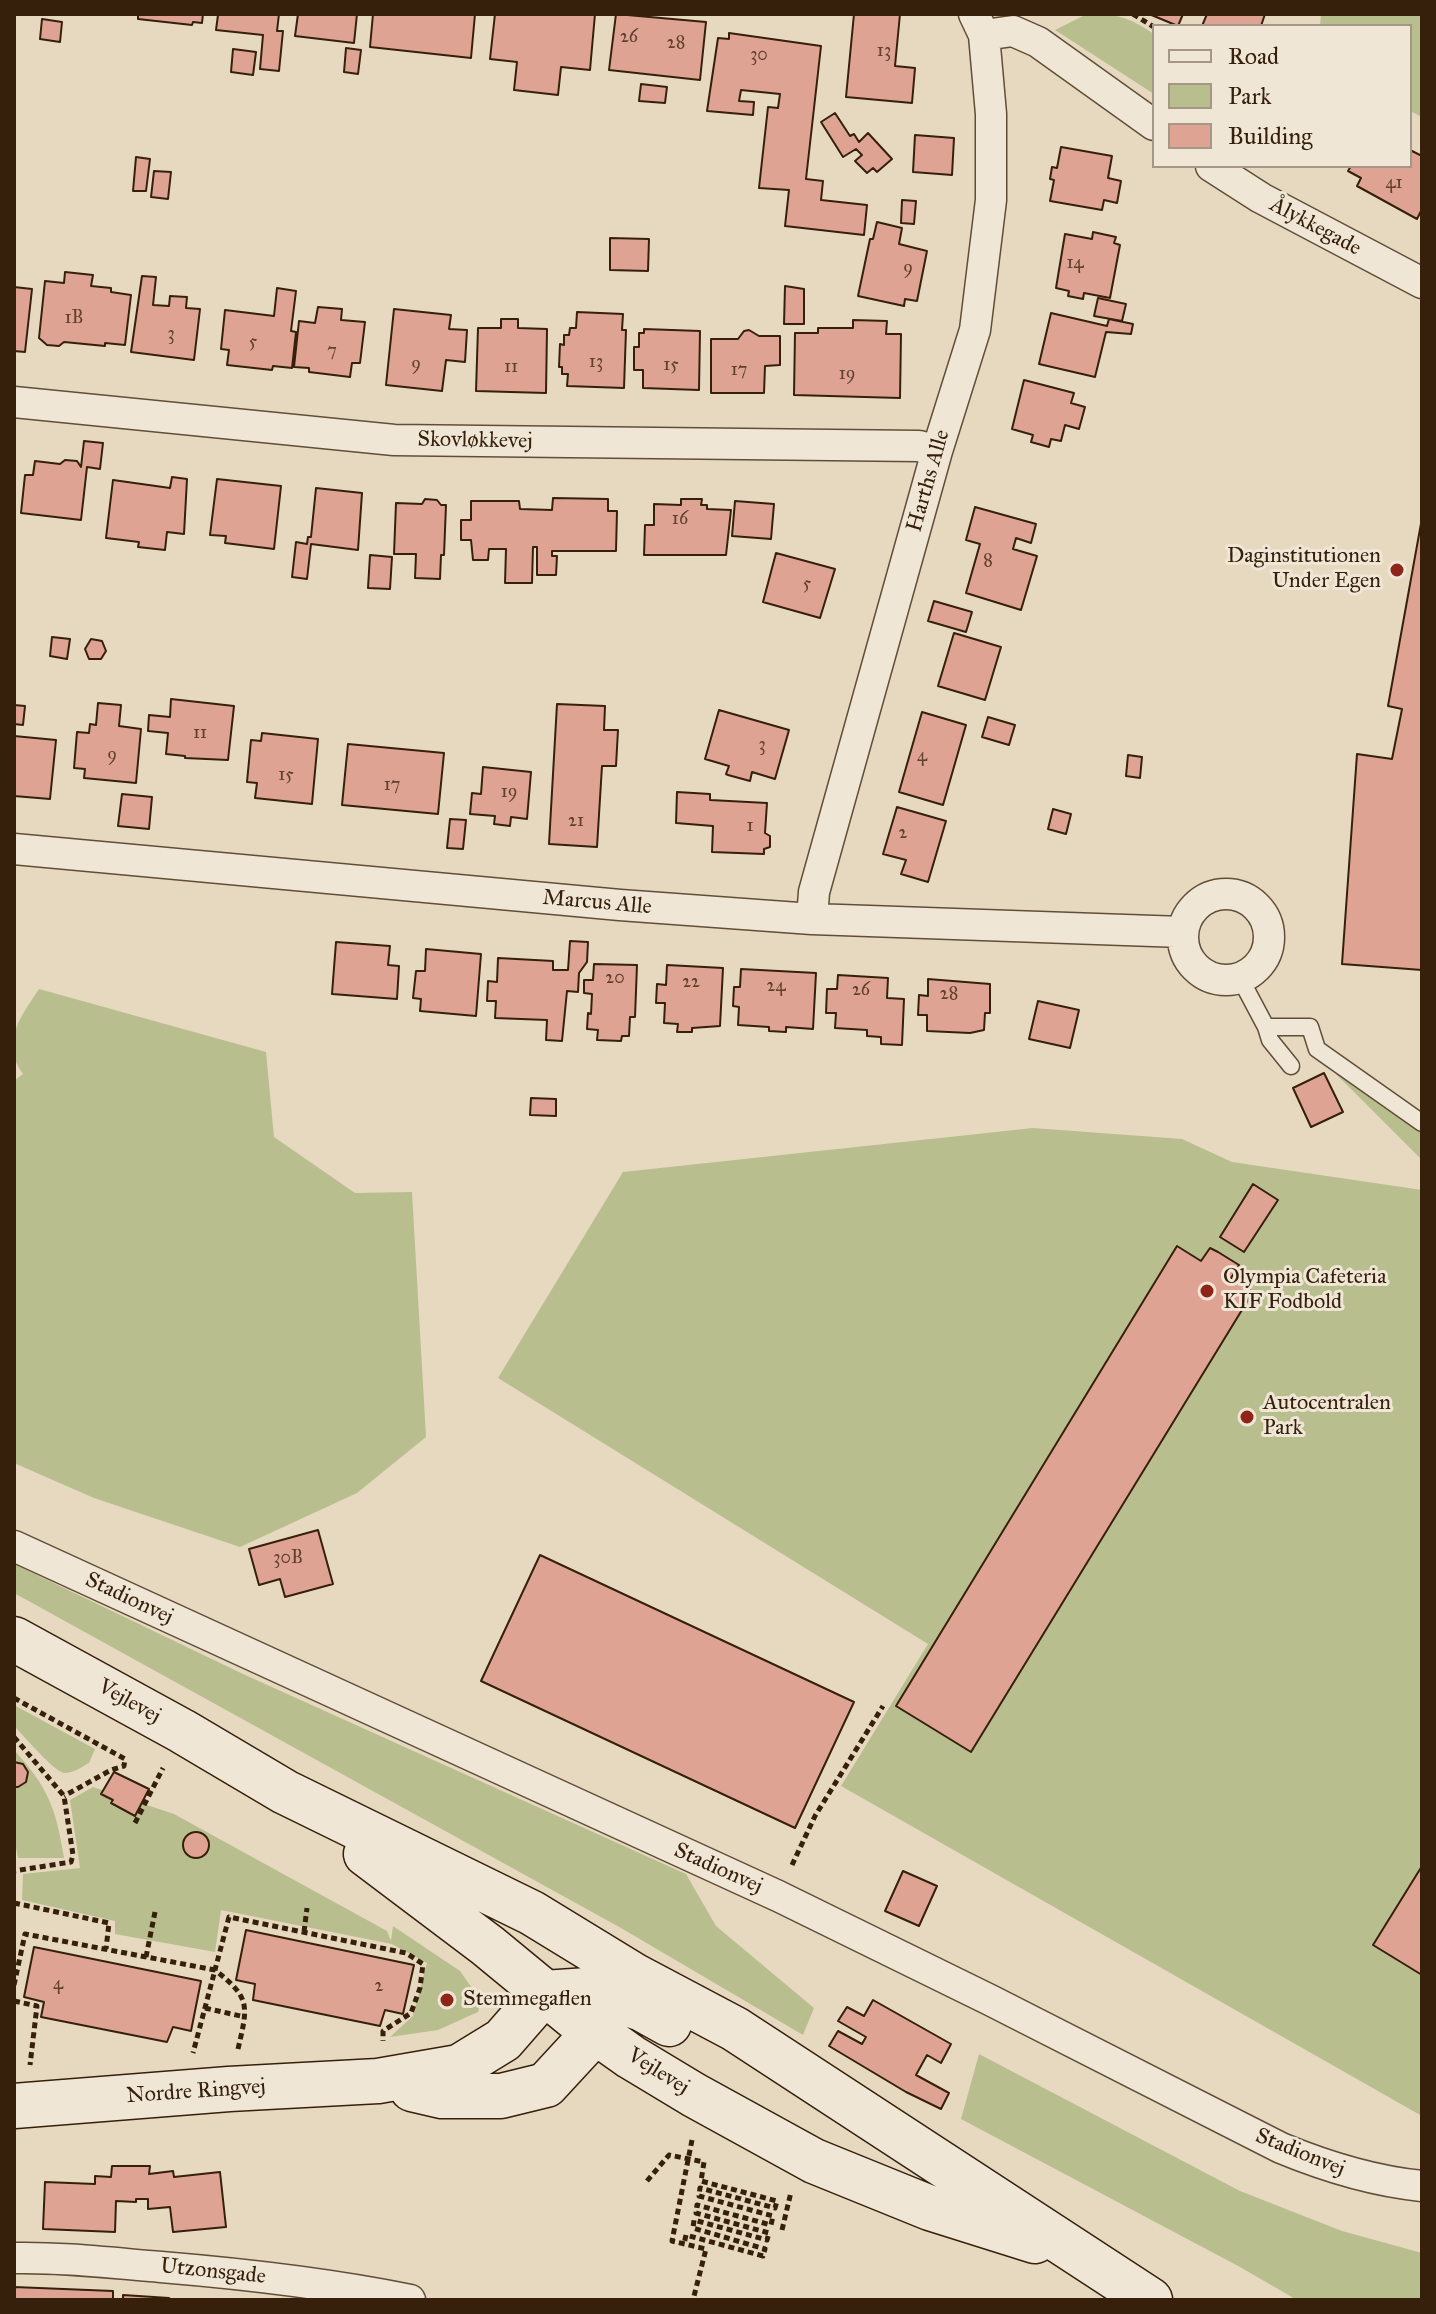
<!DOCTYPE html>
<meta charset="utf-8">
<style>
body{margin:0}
#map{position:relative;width:1436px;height:2314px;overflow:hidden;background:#e6d9c0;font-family:"IM FELL Great Primer",serif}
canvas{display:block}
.frame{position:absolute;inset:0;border:16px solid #36200b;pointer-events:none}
.legend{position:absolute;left:1152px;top:24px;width:260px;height:144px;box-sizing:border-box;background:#efe6d6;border:2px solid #a59785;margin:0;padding:10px 14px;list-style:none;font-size:24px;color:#36200b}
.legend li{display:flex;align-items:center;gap:16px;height:40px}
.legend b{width:40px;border:2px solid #a59785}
</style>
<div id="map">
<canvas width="1436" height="2314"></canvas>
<div class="frame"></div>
<ul class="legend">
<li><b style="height:10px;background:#efe6d6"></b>Road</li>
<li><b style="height:22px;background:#b9be8f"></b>Park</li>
<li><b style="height:22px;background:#dfa394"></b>Building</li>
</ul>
</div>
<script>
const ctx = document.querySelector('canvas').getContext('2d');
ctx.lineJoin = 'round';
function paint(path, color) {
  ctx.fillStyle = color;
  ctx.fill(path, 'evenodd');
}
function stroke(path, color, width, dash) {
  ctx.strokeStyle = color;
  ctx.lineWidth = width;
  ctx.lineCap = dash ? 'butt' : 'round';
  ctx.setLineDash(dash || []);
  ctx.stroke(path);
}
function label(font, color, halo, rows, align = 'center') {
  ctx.font = font + ' "IM FELL Great Primer",serif';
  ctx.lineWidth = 6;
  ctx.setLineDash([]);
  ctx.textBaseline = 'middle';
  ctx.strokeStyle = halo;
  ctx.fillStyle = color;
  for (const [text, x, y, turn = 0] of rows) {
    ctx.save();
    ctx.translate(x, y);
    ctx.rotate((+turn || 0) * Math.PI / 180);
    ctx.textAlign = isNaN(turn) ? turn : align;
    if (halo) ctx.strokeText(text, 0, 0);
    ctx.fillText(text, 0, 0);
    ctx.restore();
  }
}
paint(new Path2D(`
 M1087,14C1119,14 1128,17 1154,34V94L1055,30Z
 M1321,14H1422V117L1410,111V26H1320Z
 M39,989L266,1052L274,1137L355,1193L412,1192L426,1437L357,1493L240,1547L94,1498L14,1463V1081L23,1074C0,1043 21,1016 39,989Z
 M1333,1071L1422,1130V1160Z
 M1033,1128L1182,1139L1232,1162L1422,1190V2116L841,1786L928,1644L498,1378L623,1172Z
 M14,1564L243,1674L686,1874L716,1926L814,2008L803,2035L621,1928L14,1593Z
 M14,1705L95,1749L89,1763C82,1767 73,1773 65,1773C56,1774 23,1735 14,1726Z
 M14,1750C48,1787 56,1808 64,1858H18L14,1838Z
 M93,1787L174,1814L387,1931L391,1941L393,1926L460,1971L481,2001L478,2012L438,2030L390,2037L413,2016L427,1963L392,1944L221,1910L215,1952L115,1934V1921L22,1900L23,1874L80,1868L70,1800Z
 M979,2054L1240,2191L1342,2231L1422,2253V2300H1297L1240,2267L961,2119Z`), '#b9be8f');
const building = new Path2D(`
 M138,14H203L202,23L193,22L192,25L138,19Z
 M279,14L277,31H283L279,71L260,69L263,35L216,30L218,15H208Z
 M298,14H357L354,43L295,36Z
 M373,14H475L471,58L370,47Z
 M495,14H595L590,70L561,67L558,95L514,90L517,62L490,59Z
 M616,14L706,22L700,80L609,70Z
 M854,14H900L895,66L915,68L912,103L846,97Z
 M1149,14H1183L1178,26Z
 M1207,14H1265L1261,26H1202Z
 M42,19L62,22L60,42L40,39Z
 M729,33L821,46L806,179L823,181L821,200L867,205L864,235L785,226L789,190L759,188L768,107L778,108L780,94L741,90L739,101L754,102L753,115L707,111L718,38L729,39Z
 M346,48L361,50L358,74L344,72Z
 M233,49L256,52L253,75L231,72Z
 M641,84L667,87L665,103L639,101Z
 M835,113L850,136L854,134L859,142L868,133L892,159L877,172L873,168L867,173L855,161L862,155L856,149L843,157L821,122Z
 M915,135L954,138L952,175L913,172Z
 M1061,147L1112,156L1108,178L1121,181L1117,203L1104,200L1102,210L1050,201L1054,180L1050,179L1052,167L1057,168Z
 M1410,150L1422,156V209L1417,219L1357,186L1361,178L1348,171L1351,166H1410Z
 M136,157L150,159L146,191H133Z
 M154,171L171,172L168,199L151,197Z
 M902,200L916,201L914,224L901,223Z
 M877,222L902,228L899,244L927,251L917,301L905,299L904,306L858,296L870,239H873Z
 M1093,232L1116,237L1114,243L1120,245L1110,298L1084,293L1083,299L1068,296L1069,291L1056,288L1065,234L1092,239Z
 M610,238L649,239L648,271L610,270Z
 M65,272L93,275L91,286L111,288V292L131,295L125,345L105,343V346L64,342L59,346L47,345L39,338L45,281L64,283Z
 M142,276L156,277L153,305L169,306L170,296L187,297L186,308L200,309L194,360L131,352Z
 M785,286L804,289V324H784Z
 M14,287L32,289L25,352L14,351Z
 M277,288L296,291L291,331L296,332L292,368L273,366L272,370L227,365L229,350L221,349L225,310L274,316Z
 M1098,298L1126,304L1122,321L1094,316Z
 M318,307L342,309L341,320L365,322L360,363H352L350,377L309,372V368L294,367L299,321L315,323Z
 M394,309L451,315L449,329L467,330L465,362L446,360L442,391L386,385Z
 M577,312L623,314L622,330H626L624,388L567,386L568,374H562V367H559L560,344L564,345V335H569L570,328H576Z
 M1051,313L1107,326L1109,319L1133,324L1131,334L1106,332L1095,377L1039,364Z
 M501,319H518V328L547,329L546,393L476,391L478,328H501Z
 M853,320L887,321L886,334H901L900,398L794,395L795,333H818V328H853Z
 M644,329L700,331L699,390L643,388V370H634V347H639V333H644Z
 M749,330L759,336H780V365L765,366L764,393H711V339H738L744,331Z
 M1024,380L1074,393L1071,403L1085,407L1079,429L1065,425L1061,441L1051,439L1049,447L1031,442L1033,435L1012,429Z
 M84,441L103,443L100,469L87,467L81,520L21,513L25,475H33L35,461L60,464L65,460L77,461L81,467Z
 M172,477L187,479L184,534L167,532L165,550L138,547L139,542L106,538L113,480L170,488Z
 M217,479L281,486L274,549L225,543L226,536L210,535Z
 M316,488L362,493L358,550L311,544L307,579L292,577L296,542L307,544L308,537H311Z
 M553,498L608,499V511H617L616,551H552V556H557L556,575H537V547H533L532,583H505L506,549H489L488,560H473L471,540H461V520H471V501H519L520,509L552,510Z
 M425,499L437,500L441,505H446L444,555H441L440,579L415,578L416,554H394L396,503L422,504Z
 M681,499H702L701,505H707V509L731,510L726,555H644L645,525H654V504L681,505Z
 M735,501L774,504L771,539L732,536Z
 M975,507L1036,524L1031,543L1016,538L1013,549L1037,556L1021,610L966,593L980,544L966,540Z
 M1422,518V970L1342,964L1357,754L1392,759L1402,709L1388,706Z
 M776,553L835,569L820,618L763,602Z
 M370,555L392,557L390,589L368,588Z
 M934,601L972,612L966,632L928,621Z
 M954,633L1001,647L985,700L938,686Z
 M52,637L70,639L67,659L50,656Z
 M91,639L102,641L106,651L101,659H89L85,649Z
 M171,699L234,706L228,760L185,758V756L166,754L168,733L148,731L149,715L170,717Z
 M98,703L121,705L119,726L141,729L136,783L84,778L85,769L74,768L77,732L89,733L90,724L96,725Z
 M557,704L605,706L604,730H618L616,766H602L597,847L549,844Z
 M14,705L25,706L23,725L14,724Z
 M719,710L789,730L775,779L752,772L750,781L728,775L726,774L729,766L705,759Z
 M922,712L966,725L943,805L899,792Z
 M988,717L1015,725L1009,745L982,737Z
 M262,733L318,739L312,804L255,798L257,783L247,782L251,740L261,741Z
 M14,736L56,740L50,799L14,796Z
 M348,744L444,753L438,814L342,805Z
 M1128,755L1142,757L1140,778L1126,776Z
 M483,767L531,772L527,819L511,817L510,826L494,824L495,816L470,814L472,793L481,794Z
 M677,792L710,794V800L767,803L765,833L770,836V847L764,849V854L712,852L713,826L676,823Z
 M122,794L152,797L149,829L118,826Z
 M897,807L946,821L928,882L901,874L906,860L883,854Z
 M1053,809L1071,814L1066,834L1048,829Z
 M450,819L466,820L463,849L447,848Z
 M570,941L588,942L587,962L579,973L578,992L567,991L562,1041L546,1040L547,1020L495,1018L496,1001H487L488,981L497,982L498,958L553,961V970H568Z
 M336,942L390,946L388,965L399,966L397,999L332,994Z
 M426,949L481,954L476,1016L420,1011L421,999L413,998L416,971H425Z
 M594,964L637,965L635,1017H630L629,1036H622L621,1041L597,1040L598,1030L587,1029L588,1013L591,1014L592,994L584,993V980H593Z
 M667,965L723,968L720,1026L692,1028V1032H677L678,1024L664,1023L665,1003H656L657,984L666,985Z
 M741,969L816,973L813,1029L786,1027V1032L769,1031V1027L738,1025L739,1007L733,1006L734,987H740Z
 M838,975L888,978L887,998L904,999L902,1045L881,1044V1037L867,1036V1030L835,1028L836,1013H826L827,989H837Z
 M928,979L990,984V1013H985L984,1030L970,1033L927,1031V1015H918L919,995L928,996Z
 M1038,1001L1079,1010L1070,1048L1029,1039Z
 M1324,1073L1343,1112L1311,1127L1293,1088Z
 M531,1098L556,1099V1116L530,1115Z
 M1253,1184L1278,1200L1244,1252L1220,1237Z
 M1177,1246L1201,1261L1210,1248L1218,1252L1239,1265L1231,1278L1253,1292L971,1752L896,1706Z
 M318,1530L333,1584L285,1597L280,1579L259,1585L249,1549Z
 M540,1555L854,1702L795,1828L481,1681Z
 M14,1762L23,1764L28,1772L26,1782L18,1787H14Z
 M114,1772L149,1789L135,1816L111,1803L113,1800L101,1794Z
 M183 1845a13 13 0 1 1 26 0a13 13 0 1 1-26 0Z
 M1422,1866V1975L1373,1945Z
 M903,1871L937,1886L919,1926L885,1911Z
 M246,1930L414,1965L403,2014L385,2010L380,2026L253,2000L255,1984L236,1980Z
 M34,1947L201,1981L191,2031L173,2027L167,2042L41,2017L44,2002L24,1997Z
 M873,2000L951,2044L941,2063L927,2055L916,2075L949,2093L941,2109L906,2092L829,2046L838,2031L862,2044L866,2037L838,2021L847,2007L864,2016Z
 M112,2166H150L149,2174L173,2171L174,2177L220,2172L226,2227L173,2232L170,2207L148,2209V2199H136V2202L116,2201L115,2232L43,2229L45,2182L95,2184V2176L111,2177Z
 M14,2287L113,2291V2300H14Z
 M123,2295L169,2298L172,2300H123Z`);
paint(building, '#dfa394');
stroke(building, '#36200b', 2);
const service = new Path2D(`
 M1240,978L1266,1027L1270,1040L1291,1066
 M1266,1027H1310L1317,1049L1422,1123`);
const minor = new Path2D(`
 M984,35L1013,31L1038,42L1154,125
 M1211,166L1261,198L1422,283
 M14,402L394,440L919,446L937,451
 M14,849L620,905L812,919L1182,932
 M1183 937a43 43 0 1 1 86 0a43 43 0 1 1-86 0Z
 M812,919L814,892L937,451L975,330L991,200V114L984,35L974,14
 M14,1546L778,1896L990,2000L1281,2148C1327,2167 1372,2181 1422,2186
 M14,2258C63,2257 112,2263 161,2267C245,2274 327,2283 410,2300`);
const secondary = new Path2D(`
 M14,1639L182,1731L285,1792L532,1913L635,1976L735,2029L1150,2300
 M366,1854L488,1946L573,2016L631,2057L694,2095L814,2161L930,2208L1035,2241
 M544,1993L588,1990L642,2009L669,2024
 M412,2089L442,2096H501L546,2085L582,2046L612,2007
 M14,2106L229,2089L378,2081L459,2067L503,2040L544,1993`);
stroke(service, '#624e38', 19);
stroke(minor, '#624e38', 33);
stroke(secondary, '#36200b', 47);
stroke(new Path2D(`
 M1133,14L1154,27
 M14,1698L125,1759L124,1766L111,1770L64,1796
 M14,1737L64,1796L73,1855L71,1862L14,1871
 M135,1823L163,1768
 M792,1865L815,1816L883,1706
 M14,1903L109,1923L106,1949
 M304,1932L307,1908
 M146,1957L155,1912
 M14,1985L25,1934L215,1970L193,2053
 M14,2001L37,2006L30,2065
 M205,2008L245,2017
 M238,2049C248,2006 251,1998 215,1970L229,1917L406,1953L423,1964L420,1988L411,2013L383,2031V2041
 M692,2140L672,2241L706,2249L693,2300
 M647,2181L669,2155L704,2162L701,2181L777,2201L775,2208L700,2188L699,2196L773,2216L771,2225L697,2205L696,2213L769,2233L767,2240L694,2220L693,2228L765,2249L763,2256L686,2235L684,2244
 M782,2230L791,2192`), '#36200b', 5, [6, 4]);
stroke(service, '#efe6d6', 16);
stroke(minor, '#efe6d6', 30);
stroke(secondary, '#efe6d6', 44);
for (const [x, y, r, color] of [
 [1397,570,8,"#8f2418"],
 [1207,1291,8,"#8f2418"],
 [1247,1417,8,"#8f2418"],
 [447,2000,8,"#8f2418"]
]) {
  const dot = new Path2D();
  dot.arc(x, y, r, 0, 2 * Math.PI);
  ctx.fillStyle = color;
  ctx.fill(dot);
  stroke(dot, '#efe6d6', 3);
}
label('18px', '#60412d', null, [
 ["26",629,38],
 ["28",676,44],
 ["13",884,52],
 ["30",759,56],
 ["41",1394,184],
 ["14",1075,264],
 ["9",908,269],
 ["1B",74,319],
 ["3",171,335],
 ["5",253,343],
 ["7",332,352],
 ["13",596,363],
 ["9",416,365],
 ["15",671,366],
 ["11",511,368],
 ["17",739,371],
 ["19",847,375],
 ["16",680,520],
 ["8",988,562],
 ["5",807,585],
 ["11",200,734],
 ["3",762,746],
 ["9",112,756],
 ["4",922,757],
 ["15",286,776],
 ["17",392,786],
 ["19",509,793],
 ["21",576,822],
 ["1",750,827],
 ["2",903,834],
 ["20",615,979],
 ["22",691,983],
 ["24",776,987],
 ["26",861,991],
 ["28",949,995],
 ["30B",288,1559],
 ["4",58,1985],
 ["2",379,1987]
]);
label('22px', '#36200b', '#efe6d6', [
 ["Ålykkegade",1315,227,28],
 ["Skovløkkevej",475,441,1],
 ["Harths Alle",929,481,-74],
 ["Marcus Alle",597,903,5],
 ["Stadionvej",129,1599,25],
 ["Vejlevej",129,1702,29],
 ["Stadionvej",718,1869,24],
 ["Vejlevej",658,2072,32],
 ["Nordre Ringvej",196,2092,-4],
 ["Stadionvej",1300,2153,22],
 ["Utzonsgade",213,2272,6]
]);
label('22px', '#36200b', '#efe6d6', [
 ["Daginstitutionen",1381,557,"right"],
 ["Under Egen",1381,582,"right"],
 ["Olympia Cafeteria",1223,1278],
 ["KIF Fodbold",1223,1303],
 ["Autocentralen",1263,1404],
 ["Park",1263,1429],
 ["Stemmegaflen",463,2000]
], 'left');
</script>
